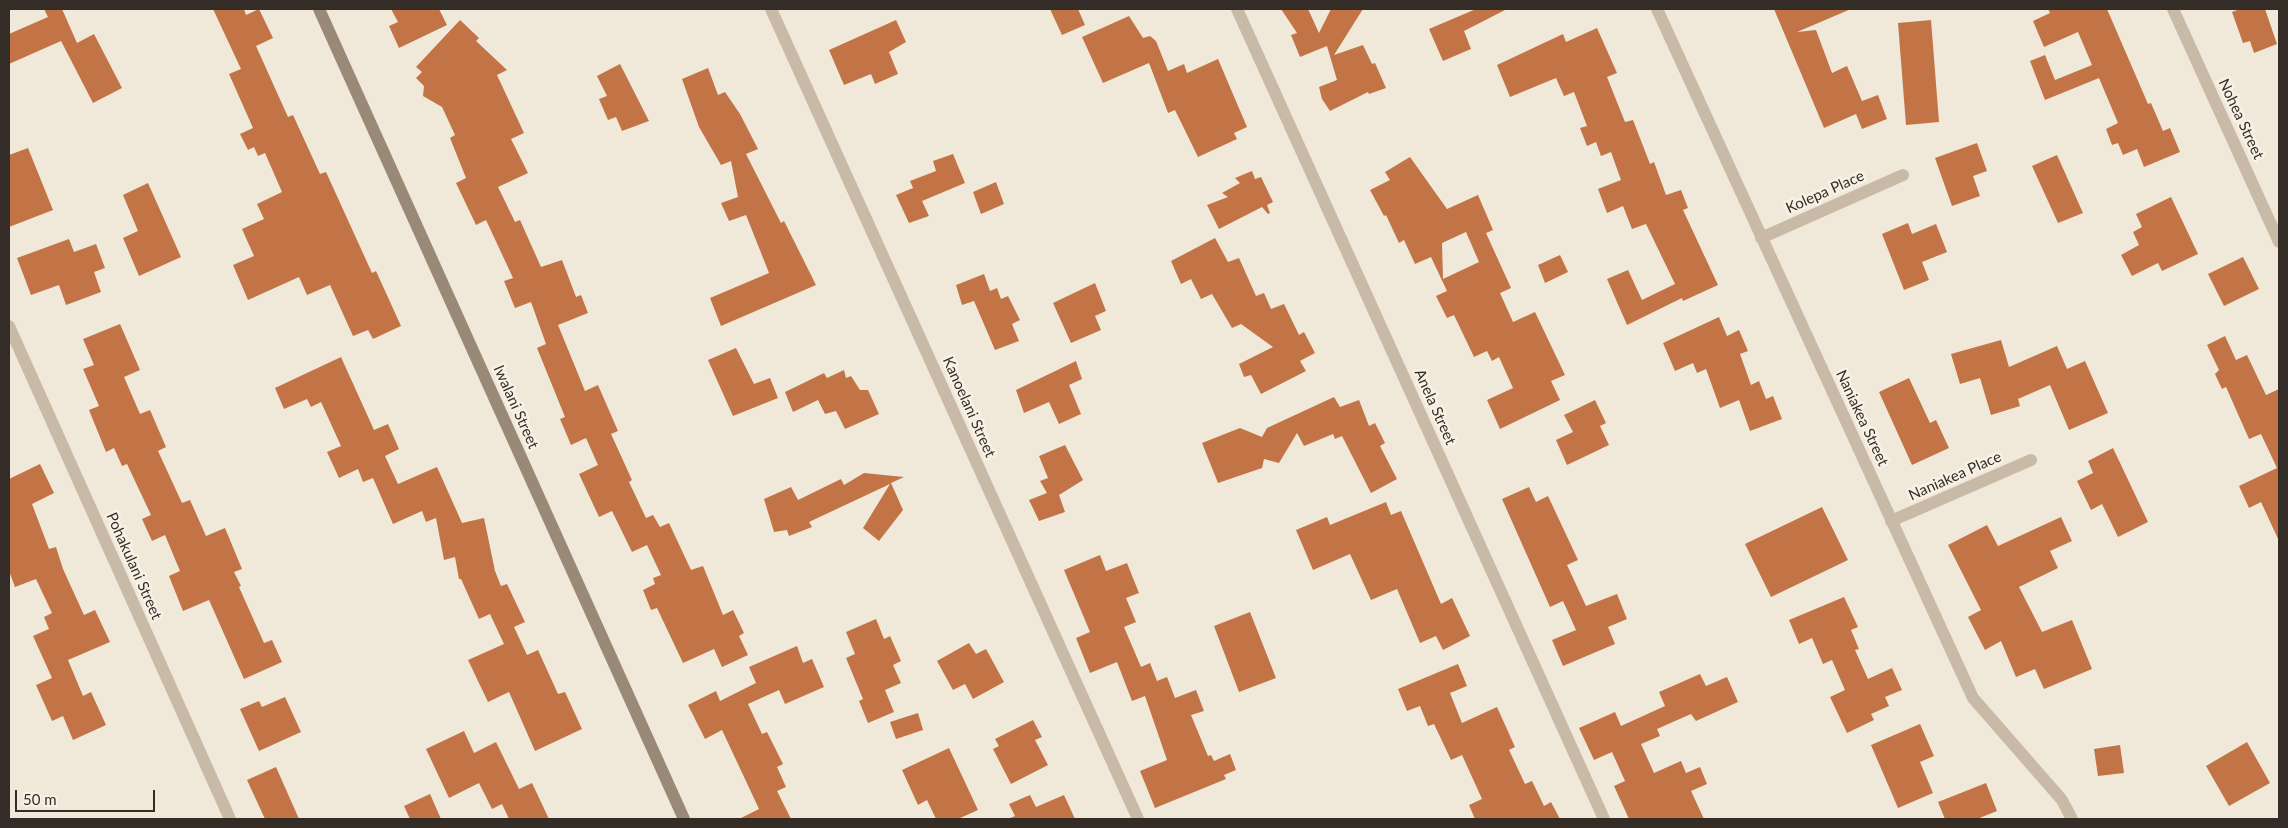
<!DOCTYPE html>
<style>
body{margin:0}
#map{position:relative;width:2288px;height:828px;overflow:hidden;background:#f0e9da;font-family:Lato,sans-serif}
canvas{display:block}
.frame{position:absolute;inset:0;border:10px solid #342d27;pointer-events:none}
.scale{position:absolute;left:15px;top:790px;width:140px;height:22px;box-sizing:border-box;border:2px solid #342d27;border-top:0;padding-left:6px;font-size:15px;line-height:18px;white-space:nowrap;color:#342d27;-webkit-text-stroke:4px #f8f2e6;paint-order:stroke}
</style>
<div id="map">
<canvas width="2288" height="828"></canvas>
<div class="frame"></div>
<div class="scale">50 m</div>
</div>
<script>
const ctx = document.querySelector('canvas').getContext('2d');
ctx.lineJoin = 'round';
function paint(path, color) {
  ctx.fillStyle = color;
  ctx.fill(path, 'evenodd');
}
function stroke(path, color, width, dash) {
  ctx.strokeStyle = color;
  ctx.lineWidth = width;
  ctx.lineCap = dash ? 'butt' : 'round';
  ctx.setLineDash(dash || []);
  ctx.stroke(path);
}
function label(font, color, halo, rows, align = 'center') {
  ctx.font = font + ' Lato,sans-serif';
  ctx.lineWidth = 5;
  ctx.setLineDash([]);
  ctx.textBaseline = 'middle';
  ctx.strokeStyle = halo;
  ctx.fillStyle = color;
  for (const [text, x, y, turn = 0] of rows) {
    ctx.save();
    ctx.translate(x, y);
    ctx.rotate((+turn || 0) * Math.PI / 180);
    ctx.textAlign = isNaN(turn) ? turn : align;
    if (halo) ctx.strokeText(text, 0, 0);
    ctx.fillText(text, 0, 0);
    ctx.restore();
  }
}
paint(new Path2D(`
 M44,9H62L77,43L94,34L122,88L93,103L61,41L9,64V34L48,17Z
 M213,9H244L246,15L259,9L273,38L256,46L288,117L293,115L320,174L326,172L372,273L376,271L401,326L373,339L368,330L353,336L330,285L307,295L299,277L248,300L233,265L254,256L242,229L264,219L257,204L282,192L265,153L258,156L254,147L248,150L240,134L253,128L229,74L241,69Z
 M391,9H439L447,25L399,48L389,26L398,22Z
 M1050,9H1078L1085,25L1062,35Z
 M1281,9H1308L1319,33L1331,9H1363L1334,55L1363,45L1372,64L1375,63L1386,88L1369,94L1368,92L1330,111L1322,99L1319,87L1337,80L1327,46L1300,57L1291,35L1297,33Z
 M1476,9H1507L1464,31L1471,49L1443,61L1429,29Z
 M1774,9H1851L1797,32L1816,30L1832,73L1847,66L1862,101L1878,95L1887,119L1862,129L1856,114L1824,128Z
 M2048,9H2107L2148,104L2151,103L2163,131L2170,128L2180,152L2144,167L2137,149L2123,155L2118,143L2112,145L2106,129L2118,123L2099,78L2045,100L2030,61L2045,55L2055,80L2092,65L2078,32L2044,47L2033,21L2050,13Z
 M2240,9H2265L2277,44L2254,53L2250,41L2243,43L2232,12Z
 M1129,16L1143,38L1150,36L1156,41L1168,71L1184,64L1187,73L1218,59L1247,127L1234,133L1237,139L1198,157L1175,110L1168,113L1149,63L1103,83L1082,37Z
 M460,20L479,38L476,41L507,70L497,75L524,133L511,139L528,173L498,187L515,222L520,220L541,267L562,260L576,297L581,295L588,313L558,325L585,391L598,385L618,431L611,434L632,480L629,482L646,518L653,515L660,527L669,523L691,570L703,566L723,615L733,610L744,633L739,636L748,655L722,667L714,649L683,663L657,608L651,610L643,590L655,584L653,578L661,575L647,545L632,552L612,511L599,517L579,474L598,465L586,438L571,445L560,419L565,417L537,348L546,344L531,302L515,308L504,281L513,278L486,220L476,225L456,183L466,178L450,138L455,135L442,107L423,96L424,86L416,78L422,72L416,67Z
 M896,20L906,42L889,52L898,74L875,84L871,74L844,85L829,50Z
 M1931,20L1939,122L1906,125L1898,23Z
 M1597,28L1617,73L1607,77L1625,122L1633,120L1650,164L1654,162L1666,195L1681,190L1688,208L1683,210L1718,285L1683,301L1682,298L1627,325L1607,279L1628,270L1642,300L1675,284L1646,224L1632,229L1623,206L1607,213L1598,189L1621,180L1611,152L1601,156L1596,142L1587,146L1580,128L1587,126L1574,92L1564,96L1556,78L1510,97L1497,65L1563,34L1566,42Z
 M620,64L649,121L622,131L616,117L608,120L599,99L607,96L597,76Z
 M708,68L718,95L725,92L740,114L758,149L746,154L781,223L784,221L816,285L721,326L710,298L769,273L746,215L729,221L721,203L738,197L731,161L721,165L699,127L682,79Z
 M1977,143L1987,171L1973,176L1980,196L1952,206L1935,158Z
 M28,148L53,210L9,227V155Z
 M953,154L965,183L922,201L929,216L909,223L896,195L913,188L910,181L936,171L933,161Z
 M2057,155L2083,213L2058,223L2032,166Z
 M1410,157L1447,209L1478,195L1493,230L1486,233L1511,288L1500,293L1513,322L1535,312L1565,375L1551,381L1560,400L1500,429L1487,400L1513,388L1499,357L1492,361L1487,351L1474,357L1454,315L1447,318L1436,296L1447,291L1431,257L1415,264L1404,240L1399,243L1386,215L1384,216L1370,190L1390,180L1385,172ZM1466,232L1479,262L1443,279L1442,243Z
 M1252,171L1255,179L1261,177L1273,202L1267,205L1270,213L1268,214L1262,207L1219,229L1207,205L1228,197L1222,193L1240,183L1235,178Z
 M996,182L1004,204L981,214L973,192Z
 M148,183L181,257L139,276L123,238L138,231L123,195Z
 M2171,197L2198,254L2162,271L2158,263L2132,276L2121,255L2139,245L2133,232L2142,227L2136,214Z
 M1908,223L1912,234L1936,224L1947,252L1922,262L1929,280L1904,290L1882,234Z
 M1215,238L1228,262L1239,258L1256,296L1264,293L1271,309L1284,304L1299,335L1304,332L1315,353L1300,361L1306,371L1261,394L1251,375L1244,377L1239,364L1273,347L1241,324L1232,328L1212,294L1201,299L1191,279L1181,284L1171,261Z
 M69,239L74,252L96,244L105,268L94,272L101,292L66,305L59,285L31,295L17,258Z
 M1560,255L1568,272L1545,283L1538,265Z
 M2243,257L2259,289L2224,306L2208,274Z
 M984,274L990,291L997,288L1001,299L1008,296L1020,320L1012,324L1019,341L995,350L974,301L962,305L956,285Z
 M1095,283L1106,311L1095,316L1101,330L1071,343L1053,303Z
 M1719,317L1727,336L1739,330L1748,351L1740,354L1751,385L1759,381L1766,399L1773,396L1782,419L1750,431L1739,400L1720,408L1706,369L1697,373L1693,363L1675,371L1663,343Z
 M120,324L140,370L124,377L140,414L150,410L166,447L158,451L182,503L190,500L206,536L225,528L242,569L234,572L241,586L239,587L264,643L272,640L282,662L244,679L209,600L183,611L169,576L180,571L165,535L152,541L142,519L151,515L127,464L122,466L114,448L106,452L89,410L99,406L83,369L94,365L83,339Z
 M2225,336L2236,360L2247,355L2266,395L2279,389V541L2261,502L2249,508L2239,486L2277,468L2261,434L2249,439L2226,387L2222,389L2215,374L2219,370L2207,345Z
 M2001,340L2009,367L2057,346L2067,369L2085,361L2108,413L2069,430L2050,385L2018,399L2020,406L1991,415L1980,378L1960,384L1951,354Z
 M736,348L754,384L770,378L778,398L733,416L708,360Z
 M341,357L374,430L388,424L399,449L385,456L398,484L437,467L462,523L484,518L495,571L501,586L507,584L525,622L514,627L527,655L538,650L558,694L565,692L582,729L535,751L509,692L488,702L468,660L504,644L490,614L479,619L461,579H459L455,557L444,560L436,518L426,522L422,511L393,524L373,478L363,482L358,469L339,478L327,452L341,446L321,402L311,407L307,399L284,409L275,388Z
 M1076,361L1082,379L1069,385L1081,414L1059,424L1049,402L1024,413L1016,390Z
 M844,370L846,378L851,376L860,390H868L879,414L845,429L836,411L825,414L818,400L793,412L785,392L824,373L827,378Z
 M1909,378L1930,423L1936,420L1949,448L1912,465L1879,392Z
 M1334,397L1340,407L1359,400L1369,426L1375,423L1385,443L1380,446L1397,479L1371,493L1342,436L1335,439L1333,434L1304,446L1297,433L1279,463L1264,459L1262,468L1218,483L1202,443L1240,428L1262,437L1267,428Z
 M1595,400L1606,423L1600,426L1609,445L1567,465L1556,440L1573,432L1564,415Z
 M1065,445L1083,480L1059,495L1065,512L1039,521L1029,500L1047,493L1040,481L1048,478L1039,456Z
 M2113,448L2148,522L2118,537L2102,504L2091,510L2077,481L2093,473L2088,461Z
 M40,464L54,493L32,504L49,549L56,547L63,569L84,615L95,610L110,642L68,660L83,696L91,692L106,725L73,740L63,716L52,721L36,685L52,678L33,636L49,629L44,617L52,613L36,579L15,587L9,571V479Z
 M864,473L904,477L891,483L903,510L879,541L863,528L890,484L809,522L812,527L789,536L787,530L774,532L764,499L791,487L798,500L841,479L844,485Z
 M1529,487L1536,502L1548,496L1578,560L1567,565L1586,606L1617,594L1627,619L1608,627L1615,644L1563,666L1552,640L1576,630L1563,601L1550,607L1502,499Z
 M1386,502L1391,515L1401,511L1441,604L1452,598L1470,636L1443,650L1436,636L1420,643L1397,589L1371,600L1350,554L1313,570L1296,530L1327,517L1330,525Z
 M1822,507L1848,560L1771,597L1745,544Z
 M2061,517L2072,541L2050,551L2058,568L2019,587L2042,632L2072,620L2092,669L2044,689L2035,669L2016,677L2001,641L1985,650L1968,617L1981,610L1948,545L1987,525L1998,546Z
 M1100,555L1106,571L1127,563L1139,593L1126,598L1136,622L1124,627L1141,667L1150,663L1157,681L1167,677L1175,698L1196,690L1204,711L1191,715L1208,756L1211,755L1214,761L1230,754L1236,770L1224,775L1226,779L1155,808L1140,771L1167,760L1145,696L1132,701L1117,662L1090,673L1076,638L1090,632L1064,570Z
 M1844,597L1858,627L1851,630L1859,649L1855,650L1868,679L1892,668L1902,690L1885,697L1889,706L1871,714L1874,720L1847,733L1830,697L1845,690L1832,660L1823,664L1812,638L1799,644L1789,620Z
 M1250,612L1276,678L1239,692L1214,626Z
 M876,619L884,639L890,636L901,661L893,665L901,683L885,690L894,712L868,723L859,701L863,699L846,658L855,654L846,632Z
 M969,643L976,654L986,649L1004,682L973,699L965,684L953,690L937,661Z
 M797,646L803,663L812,659L824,687L785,704L779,690L748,704L762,734L767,732L783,764L777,767L786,787L777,791L791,819H739L759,809L722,730L705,739L688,705L716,691L720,701L756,683L749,667Z
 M1458,664L1467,686L1450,693L1462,723L1497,707L1515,747L1509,750L1525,784L1532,781L1544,806L1551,802L1560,819H1475L1469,805L1482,799L1462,755L1451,760L1434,724L1428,726L1420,706L1407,711L1398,689Z
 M1700,674L1706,686L1727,677L1738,702L1696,721L1691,714L1657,729L1660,736L1641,744L1654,773L1681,761L1686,773L1700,767L1707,784L1691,791L1704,819H1629L1614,786L1625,781L1612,752L1594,760L1579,728L1615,712L1621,726L1665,706L1659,692Z
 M285,697L301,732L259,751L240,709L259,701L262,707Z
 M918,713L923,730L896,739L890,722Z
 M1033,720L1042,737L1035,740L1048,765L1011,784L993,749L999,746L995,739Z
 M1920,724L1934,756L1920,762L1933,793L1898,808L1871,745Z
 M464,731L474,753L496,742L519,789L532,783L549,819H509L502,804L492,809L479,783L449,798L426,749Z
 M2247,742L2270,783L2229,806L2206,766Z
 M2120,745L2124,773L2098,776L2094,749Z
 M949,748L978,810L958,819H936L927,800L918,805L902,770Z
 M276,767L299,819H265L247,780Z
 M1986,783L1997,811L1977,819H1945L1938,802Z
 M430,794L441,819H410L404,806Z
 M1030,795L1036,807L1064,795L1075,819H1008L1015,816L1009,804Z`), '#c27446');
stroke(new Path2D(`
 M771,9L1138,819
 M1237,9L1604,819
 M1657,9L1973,698L2062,800L2072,819
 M2173,9L2279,242
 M1761,238L1903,175
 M9,326L230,819
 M1891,521L2031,460`), '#c8baa6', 12);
stroke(new Path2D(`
 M319,9L684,819`), '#9b8978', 12);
label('15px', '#342d27', '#f8f2e6', [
 ["Nohea Street",2241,119,65],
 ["Kolepa Place",1825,192,-24],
 ["Iwalani Street",516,407,66],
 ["Kanoelani Street",969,407,66],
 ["Anela Street",1435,407,66],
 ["Naniakea Street",1862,418,65],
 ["Naniakea Place",1955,476,-24],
 ["Pohakulani Street",134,566,66]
]);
</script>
